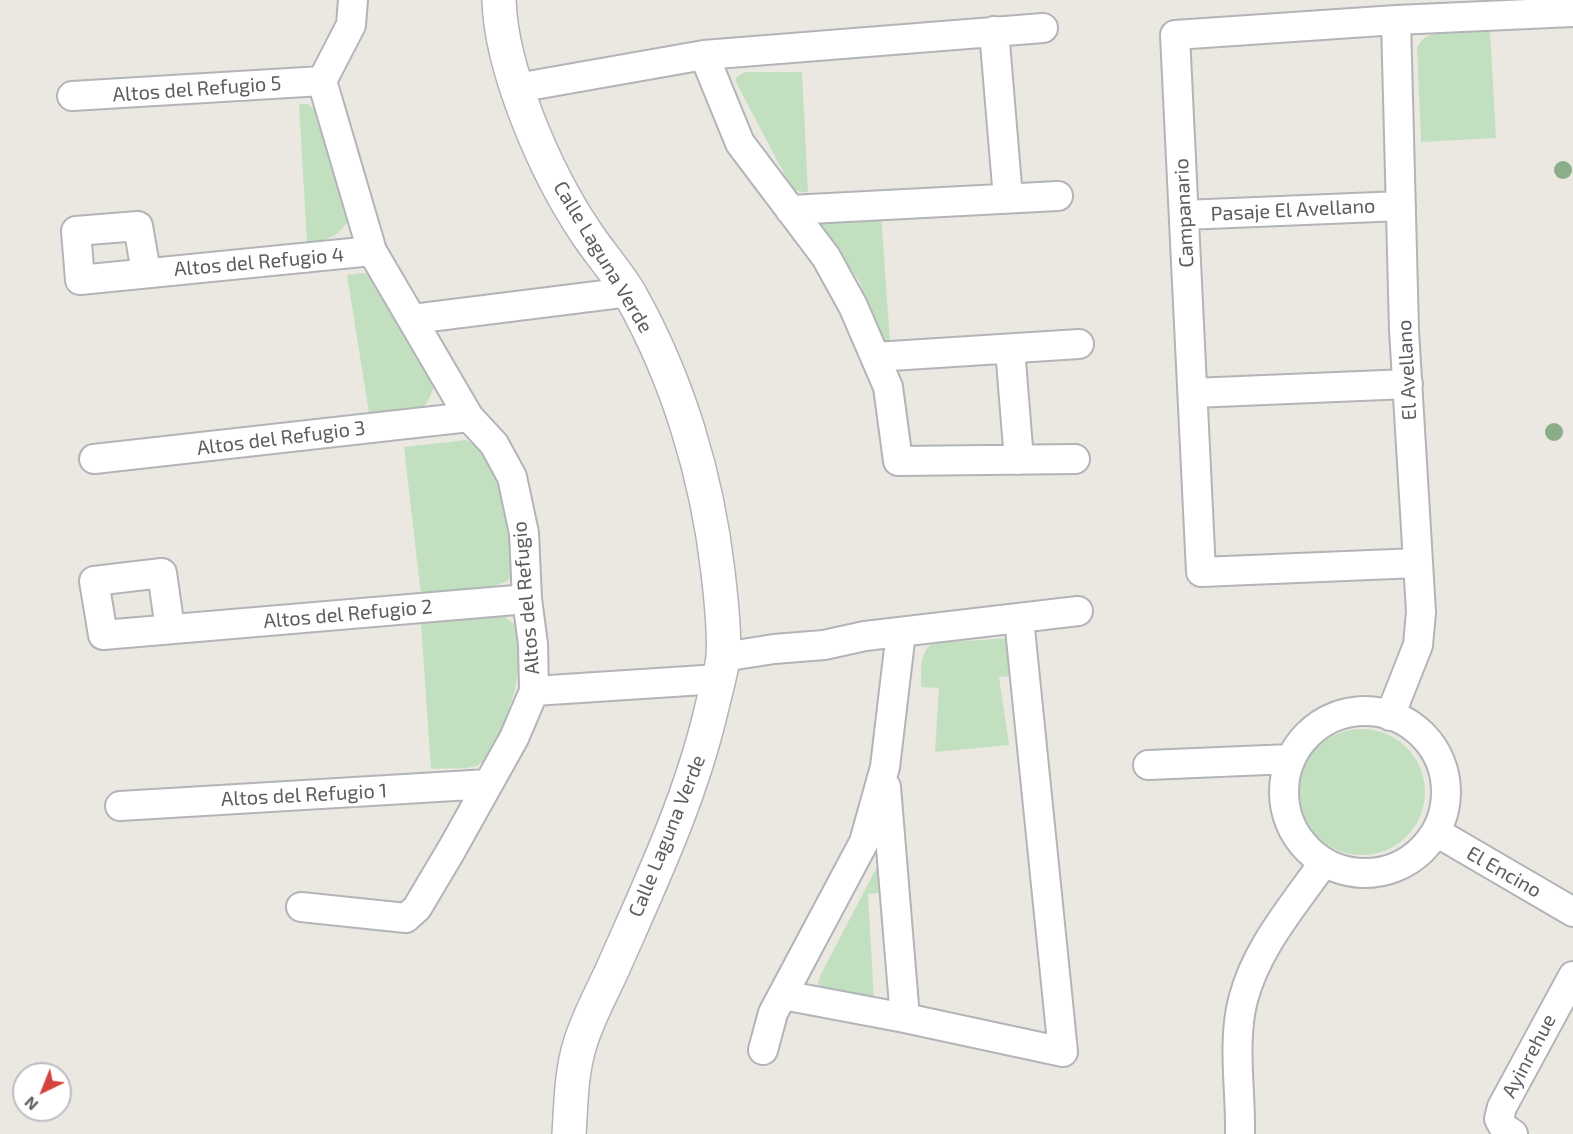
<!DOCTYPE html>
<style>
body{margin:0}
#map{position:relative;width:1573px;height:1134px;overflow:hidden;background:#ebe8e1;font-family:"Exo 2",sans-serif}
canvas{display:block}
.north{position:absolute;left:12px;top:1062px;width:60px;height:60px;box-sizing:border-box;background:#fff;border:2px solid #bdbec0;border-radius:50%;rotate:223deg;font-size:16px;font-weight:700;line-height:24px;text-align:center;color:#5a5d61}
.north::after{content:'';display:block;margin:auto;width:21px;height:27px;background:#d5433e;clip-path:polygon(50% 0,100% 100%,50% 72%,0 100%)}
</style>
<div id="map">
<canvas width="1573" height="1134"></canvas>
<div class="north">N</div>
</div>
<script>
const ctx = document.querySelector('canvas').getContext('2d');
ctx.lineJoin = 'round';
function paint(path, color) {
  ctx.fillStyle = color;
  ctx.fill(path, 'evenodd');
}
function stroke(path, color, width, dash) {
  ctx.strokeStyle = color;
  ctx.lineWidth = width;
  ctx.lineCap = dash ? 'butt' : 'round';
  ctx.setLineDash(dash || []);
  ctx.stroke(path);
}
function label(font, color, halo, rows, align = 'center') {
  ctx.font = font + ' "Exo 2",sans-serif';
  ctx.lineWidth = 6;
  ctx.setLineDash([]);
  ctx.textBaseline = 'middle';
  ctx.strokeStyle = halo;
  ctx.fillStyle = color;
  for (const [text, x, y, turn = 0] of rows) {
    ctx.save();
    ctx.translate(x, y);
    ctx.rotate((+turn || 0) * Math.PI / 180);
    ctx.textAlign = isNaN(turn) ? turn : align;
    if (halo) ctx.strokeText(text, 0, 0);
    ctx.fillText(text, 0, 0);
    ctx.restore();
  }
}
paint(new Path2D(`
 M1490,29L1496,138L1421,142L1417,48C1421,40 1425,36 1434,34Z
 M744,72H802L808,192C799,193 795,191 789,183L736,82V78Z
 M299,104H308L317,112L348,220C339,238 326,240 307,242Z
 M881,214L890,342H883L878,337L873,316L859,281L820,224L822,219Z
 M361,273L369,274L375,279L435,382C425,422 405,416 370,419L347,275Z
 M466,440L481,448L502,476L516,571L507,581L495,586L421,595L404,447Z
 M502,615L518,627L523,638L515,690L497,745L489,756L477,766L467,768L431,769L421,624Z
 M1008,638L1020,675L999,677L1009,745L935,752L939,688L921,687C922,672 918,651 934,643Z
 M1299 792a63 63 0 1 1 126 0a63 63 0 1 1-126 0Z
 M880,861L885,892L868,894L874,999L892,998L890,1002L823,992L818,983L821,974Z`), '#c2e0c0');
const street = new Path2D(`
 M994,31L1008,198
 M704,55L740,143L826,257L853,306L888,387L898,461L1075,459
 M517,88L704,55L1043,28
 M72,96L322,81
 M790,210L1058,196
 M1184,215L1401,206
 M146,272L138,226L76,231L80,280L372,251
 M413,319L629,292
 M1010,349L1019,460
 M875,357L1079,344
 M1193,393L1408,384
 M94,459L469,417
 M1418,563L1201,572L1175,35L1396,20L1573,12
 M170,629L162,573L94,581L103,635L527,599
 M723,657L774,649L824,645L865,636L1078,611
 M534,691L719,679
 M1284 792a81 81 0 1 1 162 0a81 81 0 1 1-162 0Z
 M1390,716L1418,645L1421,612L1404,330L1396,20
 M1148,765L1291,759
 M886,787L905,1018
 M120,806L488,784
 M1436,832L1573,912
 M301,907L406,918L417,908L452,849L514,738L534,691L533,644L527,599L524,533L512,477L494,444L469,417L372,251L322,81L351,25L353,0
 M783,995L905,1018L1063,1052L1019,619
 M763,1050L773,1013L864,842L885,767L901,632
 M1240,1134C1241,1092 1232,1042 1243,1000C1256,948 1294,905 1324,862
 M1513,1134L1504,1128L1499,1119L1502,1107L1573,976`);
const secondary = new Path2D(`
 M499,0C501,70 546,173 585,231C599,253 618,273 631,296C678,380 707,476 718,572C721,600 725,630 723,657C721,675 715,693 711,711C690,800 651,882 614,966C603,991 588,1017 580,1044C571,1073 571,1104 569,1134`);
stroke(street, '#b2b4b8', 32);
stroke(secondary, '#b1b4b8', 36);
stroke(street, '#fff', 28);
stroke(secondary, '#fff', 33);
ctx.fillStyle = '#8bad87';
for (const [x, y] of [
 [1563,170],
 [1554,432]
]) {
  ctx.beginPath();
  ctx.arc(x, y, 9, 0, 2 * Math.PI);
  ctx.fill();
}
label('20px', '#5a5d61', '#fff', [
 ["Altos del Refugio 5",197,89,-4],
 ["Pasaje El Avellano",1293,210,-3],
 ["Campanario",1184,213,-93],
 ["Calle Laguna Verde",603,257,59],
 ["Altos del Refugio 4",259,262,-5],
 ["El Avellano",1407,370,-93],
 ["Altos del Refugio 3",281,438,-7],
 ["Altos del Refugio",526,598,-95],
 ["Altos del Refugio 2",348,614,-5],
 ["Altos del Refugio 1",304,795,-3],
 ["Calle Laguna Verde",667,836,-68],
 ["El Encino",1504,872,30],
 ["Ayinrehue",1529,1056,-62]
]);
</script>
